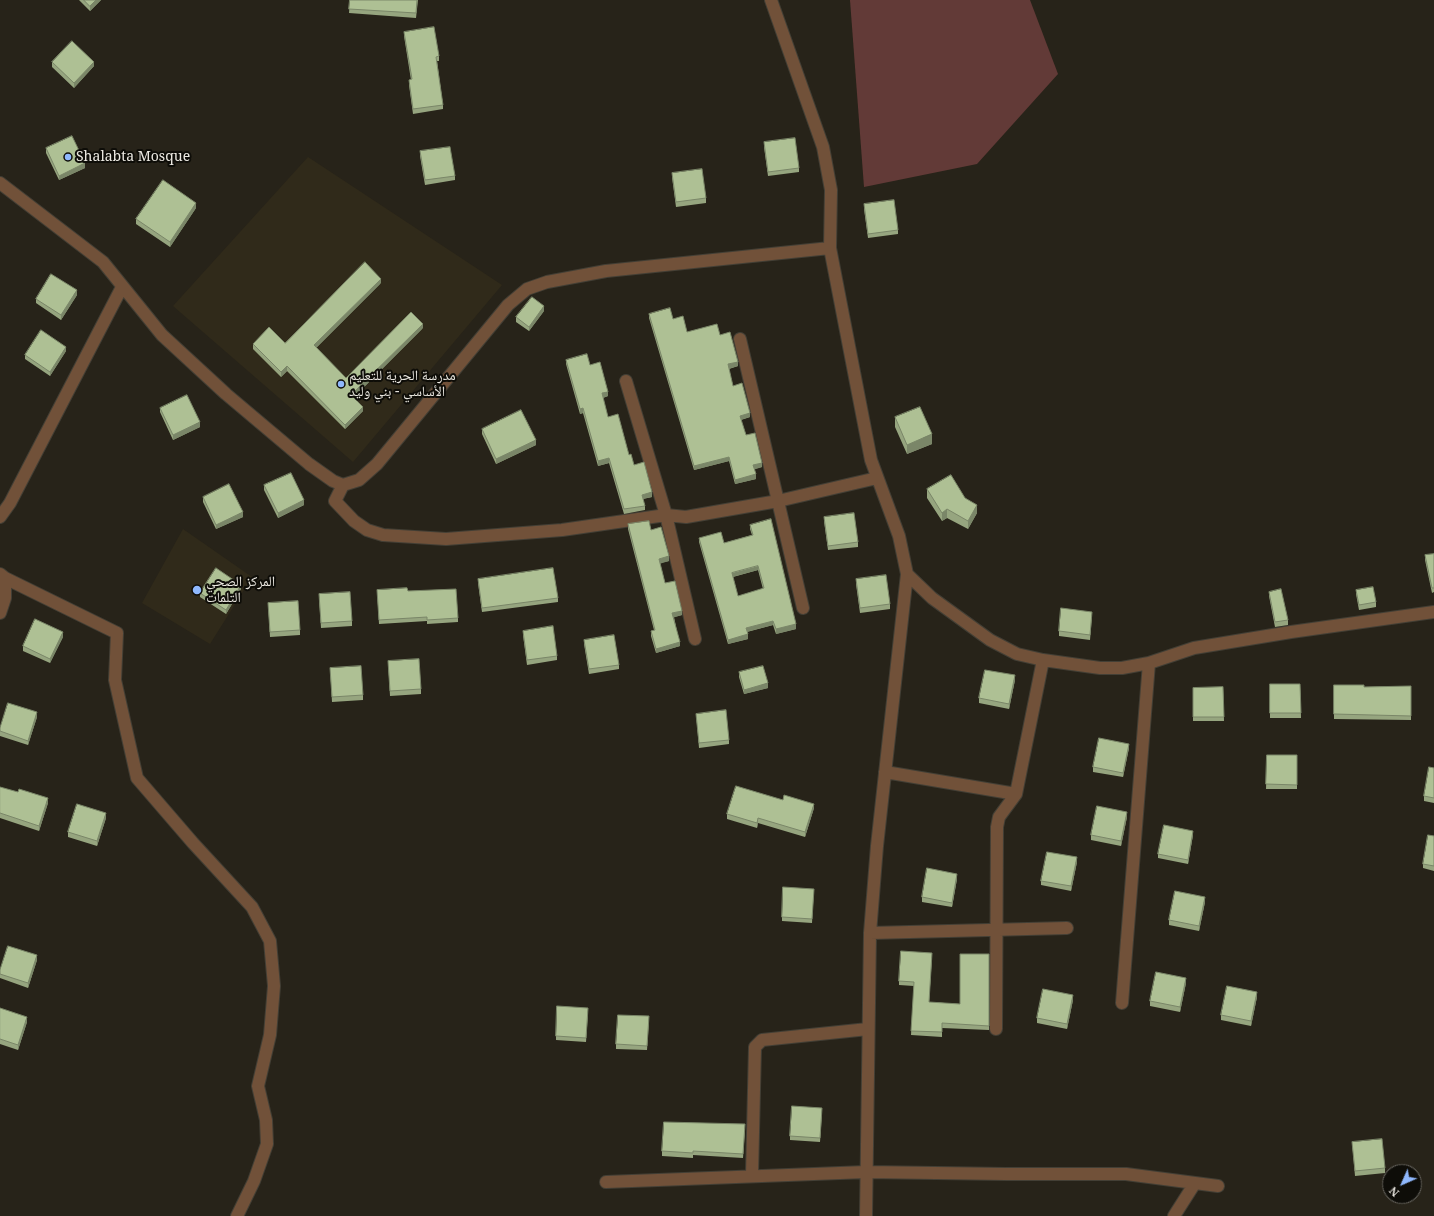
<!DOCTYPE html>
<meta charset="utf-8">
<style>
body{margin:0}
#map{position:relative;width:1434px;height:1216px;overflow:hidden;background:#272319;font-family:"Noto Serif",serif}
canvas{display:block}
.north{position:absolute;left:1382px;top:1164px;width:40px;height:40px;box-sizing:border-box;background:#0e0d08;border:1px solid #67655f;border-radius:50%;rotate:225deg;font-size:11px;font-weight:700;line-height:16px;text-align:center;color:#ece9e2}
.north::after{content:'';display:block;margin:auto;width:14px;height:18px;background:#8fb8fd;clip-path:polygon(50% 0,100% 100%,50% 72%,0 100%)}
</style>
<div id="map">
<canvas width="1434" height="1216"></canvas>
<div class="north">N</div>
</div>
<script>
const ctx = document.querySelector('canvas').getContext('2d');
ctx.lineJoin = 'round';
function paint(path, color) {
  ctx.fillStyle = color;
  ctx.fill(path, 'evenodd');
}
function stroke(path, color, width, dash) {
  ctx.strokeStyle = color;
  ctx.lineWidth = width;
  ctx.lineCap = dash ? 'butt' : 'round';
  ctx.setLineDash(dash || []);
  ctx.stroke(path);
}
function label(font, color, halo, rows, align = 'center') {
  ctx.font = font + ' "Noto Serif","Noto Naskh Arabic",serif';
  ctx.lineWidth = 4;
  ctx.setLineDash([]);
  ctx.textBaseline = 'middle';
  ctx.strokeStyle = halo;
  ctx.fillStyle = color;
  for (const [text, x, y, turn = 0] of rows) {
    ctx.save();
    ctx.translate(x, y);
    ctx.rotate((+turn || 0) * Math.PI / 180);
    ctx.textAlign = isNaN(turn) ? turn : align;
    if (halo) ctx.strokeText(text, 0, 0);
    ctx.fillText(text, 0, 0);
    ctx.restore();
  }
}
paint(new Path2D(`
 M308,157L502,285L353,462L173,306Z
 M183,529L252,577L210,644L142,603Z`), '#302a1a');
paint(new Path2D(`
 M850,0H1030L1058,74L977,164L864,187Z`), '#623a37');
const minor = new Path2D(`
 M0,183L103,262L162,335L226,394L309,464L333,481L343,485L359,480L377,464L508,305L527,289L547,282L606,271L830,248L831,190L823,147L771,0
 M830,248L871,460L899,536L907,574L932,598L990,640L1017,654L1043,660L1100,668H1122L1149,663L1194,648L1291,632L1434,612
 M740,339L803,608
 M626,381L666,515L695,639
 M343,485L335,501L354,521L367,530L383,535L446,539L562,530L666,515L686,517L778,501L877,478
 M0,517L10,503L122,287
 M0,574L5,578V598L0,613
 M5,578L117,633L115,680L137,778L193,843L252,907L270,941L274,986L270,1035L258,1086L266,1120L267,1144L254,1181L237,1216
 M885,772L1016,794
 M870,933L1067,928
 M1122,1003L1149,663
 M996,1029L997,827L999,817L1016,794L1043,660
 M752,1175L755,1047L762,1040L868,1029
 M606,1182L866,1172L1006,1174H1126L1218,1186
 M866,1216L870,933L877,846L907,574
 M1174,1216L1195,1183`);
stroke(minor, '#433f35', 14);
stroke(minor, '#715139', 12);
paint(new Path2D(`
 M79,0H101L90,11Z
 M350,0H418L416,18L349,13Z
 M404,32L439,56V61H437L443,105V109L413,114L409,85V80H411L404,36Z
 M52,62L94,66L74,88L52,67Z
 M764,142L799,168V172L768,176L764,147Z
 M46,148L85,168L59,180L46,153Z
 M420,151L455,176V180L425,185L420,156Z
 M672,173L706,198V203L676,207L672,177Z
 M864,204L898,230V234L868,238L864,209Z
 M196,208L170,247L136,224V219Z
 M381,283L316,348L346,378L423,328L354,397L363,411L345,429L287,371L281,377L253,349V344L285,343Z
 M77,295L61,320L36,303V299Z
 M544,311L529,331L516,322V317Z
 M649,314L673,319L687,332L720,335L738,366L729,369L733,386L750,417L741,420L746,435L762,467L754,469L756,479L735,484L729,461L694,470L649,318Z
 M66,351L50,376L25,359V355Z
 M566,360L590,365L608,396L603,398L608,417L652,497L643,499L645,506V510L624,514L609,463L598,466L583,413L580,414L566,364Z
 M160,408L200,427L173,440L160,412Z
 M895,417L932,444L907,454L895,427Z
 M482,429L536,445L496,464L482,434Z
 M264,485L304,505L278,518L264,490Z
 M927,489L965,498L977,513L968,529L947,518L942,521L927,498Z
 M203,497L243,517L216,529L203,502Z
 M824,517L858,542V547L828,550L824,521Z
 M628,524L651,530L669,561L660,563L665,583L682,615L674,617L680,646L656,653L651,636V631L654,630L628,529Z
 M750,525L796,629L776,634L773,625L747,632L748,639L728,644L699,542V538L724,543L752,535L750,529ZM758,570L763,589L738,596L733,577Z
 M1434,554V592L1432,593L1425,560V555Z
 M478,579L558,598V602L482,612L478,583Z
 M856,579L890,604V609L860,613L856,584Z
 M241,589L226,614L200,597V593Z
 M377,590L408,591L458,618V622L427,624V621L379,624Z
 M1356,590L1376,602V607L1359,610L1356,594Z
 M1269,592L1288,620V625L1275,627L1269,596Z
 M319,598L352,621V626L321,628Z
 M268,603L300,630V635L270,637Z
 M1092,616L1090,640L1059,636V631Z
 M523,631L557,656V660L527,665L523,635Z
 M63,637L50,663L23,651V646Z
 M584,640L619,665V669L589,674L584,644Z
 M388,661L421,689V694L390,696Z
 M330,668L363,695V700L332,702Z
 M739,672L768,688L744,694L739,677Z
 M1015,680L1009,709L979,703V698Z
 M1270,684H1300L1301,718H1270Z
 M1334,685L1364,687L1411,686V720L1334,719Z
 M1223,687L1224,721H1193V688Z
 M696,714L729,740V744L699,748Z
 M37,717L28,745L0,736V728Z
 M1129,748L1123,777L1093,772V767Z
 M1267,755H1297V789H1266Z
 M1434,768V803L1424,801V796Z
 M0,787L48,803L39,831L0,818Z
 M814,808L805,837L758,823L757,828L727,819V814Z
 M1127,817L1121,846L1091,840V835Z
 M106,818L97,846L68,837V832Z
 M1193,835L1188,864L1158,858V854Z
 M1434,836V871L1423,868V864Z
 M1077,862L1071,891L1041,885V881Z
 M957,879L952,907L922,902V897Z
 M814,889L812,923L782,921V917Z
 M1205,902L1199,931L1169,925V920Z
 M989,954V1030L942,1028V1037L911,1035L914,986L899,985V981L932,958L929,1002L960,1004Z
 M37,960L28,988L0,978V970Z
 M1186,983L1180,1012L1150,1006V1001Z
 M1257,997L1251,1026L1221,1020V1015Z
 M1073,1000L1067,1029L1037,1023V1018Z
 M0,1008L27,1022L18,1050L0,1044Z
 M588,1013L586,1042L556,1040V1036Z
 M649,1021L647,1050L616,1049V1044Z
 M822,1113L820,1142L790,1140V1136Z
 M745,1129L743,1158L693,1155V1158L662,1156V1151Z
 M1352,1142L1385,1168V1173L1355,1176Z`), '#96a57f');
paint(new Path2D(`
 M96,0H101L90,11V6Z
 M94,62V66L74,88V83Z
 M85,163V168L59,180V176Z
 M196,203V208L170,247V242Z
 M381,279V283L314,350V345Z
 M77,290V295L61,320V315Z
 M544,306V311L529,331V327Z
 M423,324V328L351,400V395Z
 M66,347V351L50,376V372Z
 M738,362V366L728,369V364Z
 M287,366V371L281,377V372Z
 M608,392V396L602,398V393Z
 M363,407V411L345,429V425Z
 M583,408V413L580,414V409Z
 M750,413V417L740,420V416Z
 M200,422V427L173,440V435Z
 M932,434V444L907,454V445Z
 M536,440V445L496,464V459Z
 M729,457V461L694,470V466Z
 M609,458V463L598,466V461Z
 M762,463V467L753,470V465Z
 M756,474V479L735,484V480Z
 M652,492V497L642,499V495Z
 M304,500V505L278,518V513Z
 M977,505V513L968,529V521Z
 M947,509V518L942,521V513Z
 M243,512V517L216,529V525Z
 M669,556V561L659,564V559Z
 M758,566V570L732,577V573Z
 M241,585V589L226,614V610Z
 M682,611V615L672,618V613Z
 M773,621V625L746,632V628Z
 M796,624V629L776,634V629Z
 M63,632V637L50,663V659Z
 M748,634V639L728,644V640Z
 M680,642V646L656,653V649Z
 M1015,675V680L1009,709V704Z
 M768,683V688L744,694V690Z
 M37,712V717L28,745V741Z
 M1129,744V748L1123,777V773Z
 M48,798V803L39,831V826Z
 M814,804V808L805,837V832Z
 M1127,812V817L1121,846V841Z
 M106,813V818L97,846V841Z
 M758,818V823L757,828V823Z
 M1193,831V835L1188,864V860Z
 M1077,857V862L1071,891V886Z
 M957,874V879L952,907V903Z
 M1205,897V902L1199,931V926Z
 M37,955V960L28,988V983Z
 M1186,978V983L1180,1012V1007Z
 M1257,992V997L1251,1026V1021Z
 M1073,995V1000L1067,1029V1024Z
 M27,1017V1022L18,1050V1045Z`), '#7a8668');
const building = new Path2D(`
 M84,0H96L90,6Z
 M350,0H417L416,13L349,9Z
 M434,27L439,56L436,57L443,105L413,109L409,80L412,79L404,32Z
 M72,41L94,62L74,83L52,62Z
 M72,136L85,163L59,176L46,148Z
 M795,138L799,168L768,172L764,142Z
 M450,147L455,176L425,180L420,151Z
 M702,169L706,198L676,202L672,173Z
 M163,180L196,203L170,242L136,219Z
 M894,200L898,230L868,234L864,204Z
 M365,262L381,279L314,345L346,378L411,312L423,324L351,395L363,407L345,425L287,366L281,372L253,344L269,327L285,343Z
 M51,274L77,290L61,315L36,299Z
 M532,297L544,306L529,327L516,317Z
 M670,308L673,319L683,316L687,332L717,324L720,335L730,332L738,362L728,364L733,386L742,383L750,413L740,416L746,435L755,433L762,463L753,465L756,474L735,480L729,457L694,466L649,314Z
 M41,330L66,347L50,372L25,355Z
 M587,354L590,365L600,362L608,392L602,393L608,417L618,414L629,455L631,454L634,465L644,462L652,492L642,495L645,506L624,509L609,458L598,461L583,408L580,409L566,360Z
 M187,395L200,422L173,435L160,408Z
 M920,407L932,434L907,445L895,417Z
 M521,410L536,440L496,459L482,429Z
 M291,473L304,500L278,513L264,485Z
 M951,475L965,498L977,505L968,521L947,509L942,513L927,489Z
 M229,484L243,512L216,525L203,497Z
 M854,513L858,542L828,546L824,517Z
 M771,519L796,624L776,629L773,621L746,628L748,634L728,640L699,538L721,532L724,543L753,535L750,525ZM758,566L764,588L738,596L732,573Z
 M649,521L651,530L661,527L669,556L659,559L665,583L675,581L682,611L672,613L680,642L656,649L651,631L655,630L628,524Z
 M1434,554V588H1432L1425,555Z
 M216,568L241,585L226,610L200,593Z
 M553,568L558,598L482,608L478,579Z
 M886,575L890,604L860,608L856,579Z
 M1373,587L1376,602L1359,605L1356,590Z
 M407,588L408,591L456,589L458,618L427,620V617L379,620L377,590Z
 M1281,589L1288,620L1275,622L1269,592Z
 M350,592L352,621L321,623L319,594Z
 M298,601L300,630L270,632L268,603Z
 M1061,608L1092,612L1090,635L1059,631Z
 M35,619L63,632L50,659L23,646Z
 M553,626L557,656L527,660L523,631Z
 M614,635L619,665L589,669L584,640Z
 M419,659L421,689L390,691L388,661Z
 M361,666L363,695L332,697L330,668Z
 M763,666L768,683L744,690L739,672Z
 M985,670L1015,675L1009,704L979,698Z
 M1270,684H1300L1301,713H1270Z
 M1334,685H1364V687L1411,686V716L1334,714Z
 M1223,687L1224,717H1193V688Z
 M8,703L37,712L28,741L0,731V728Z
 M726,710L729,740L699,743L696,714Z
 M1099,738L1129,744L1123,773L1093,767Z
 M1267,755H1297V785L1266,784Z
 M1429,767L1434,768V798L1424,796Z
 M736,786L783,800L784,795L814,804L805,832L758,818L757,823L727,814Z
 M0,787L18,792L19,789L48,798L39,826L0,813Z
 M77,804L106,813L97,841L68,832Z
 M1097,806L1127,812L1121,841L1091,835Z
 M1164,825L1193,831L1188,860L1158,854Z
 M1428,835L1434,836V866L1423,864Z
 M1047,852L1077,857L1071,886L1041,881Z
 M927,868L957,874L952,903L922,897Z
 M783,887L814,889L812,919L782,917Z
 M1175,891L1205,897L1199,926L1169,920Z
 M8,946L37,955L28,983L0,974V970Z
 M901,951L932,953L929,1002L960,1004V954H989V1026L942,1023V1032L911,1031L914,982L899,981Z
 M1156,972L1186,978L1180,1007L1150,1001Z
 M1227,986L1257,992L1251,1021L1221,1015Z
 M1043,989L1073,995L1067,1024L1037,1018Z
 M557,1006L588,1008L586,1038L556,1036Z
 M0,1008L27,1017L18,1045L0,1039Z
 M618,1015L649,1016L647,1046L616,1044Z
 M792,1106L822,1108L820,1138L790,1136Z
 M664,1122L745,1124L743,1154L693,1151V1153L662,1151Z
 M1382,1139L1385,1168L1355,1171L1352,1142Z`);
paint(building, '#aec094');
stroke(building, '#7a8668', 1);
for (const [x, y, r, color] of [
 [68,157,4,"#8fb8fd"],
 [341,384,4,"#8fb8fd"],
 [197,590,5,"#8fb8fd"]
]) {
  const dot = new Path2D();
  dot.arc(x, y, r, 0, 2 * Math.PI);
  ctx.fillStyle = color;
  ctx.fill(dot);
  stroke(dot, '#0e0d08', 1.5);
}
label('14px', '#ece9e2', '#0e0d08', [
 ["Shalabta Mosque",76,157],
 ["مدرسة الحرية للتعليم",349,376],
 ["الأساسي - بني وليد",349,392],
 ["المركز الصحي",206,582],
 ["التلمات",206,598]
], 'left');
</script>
